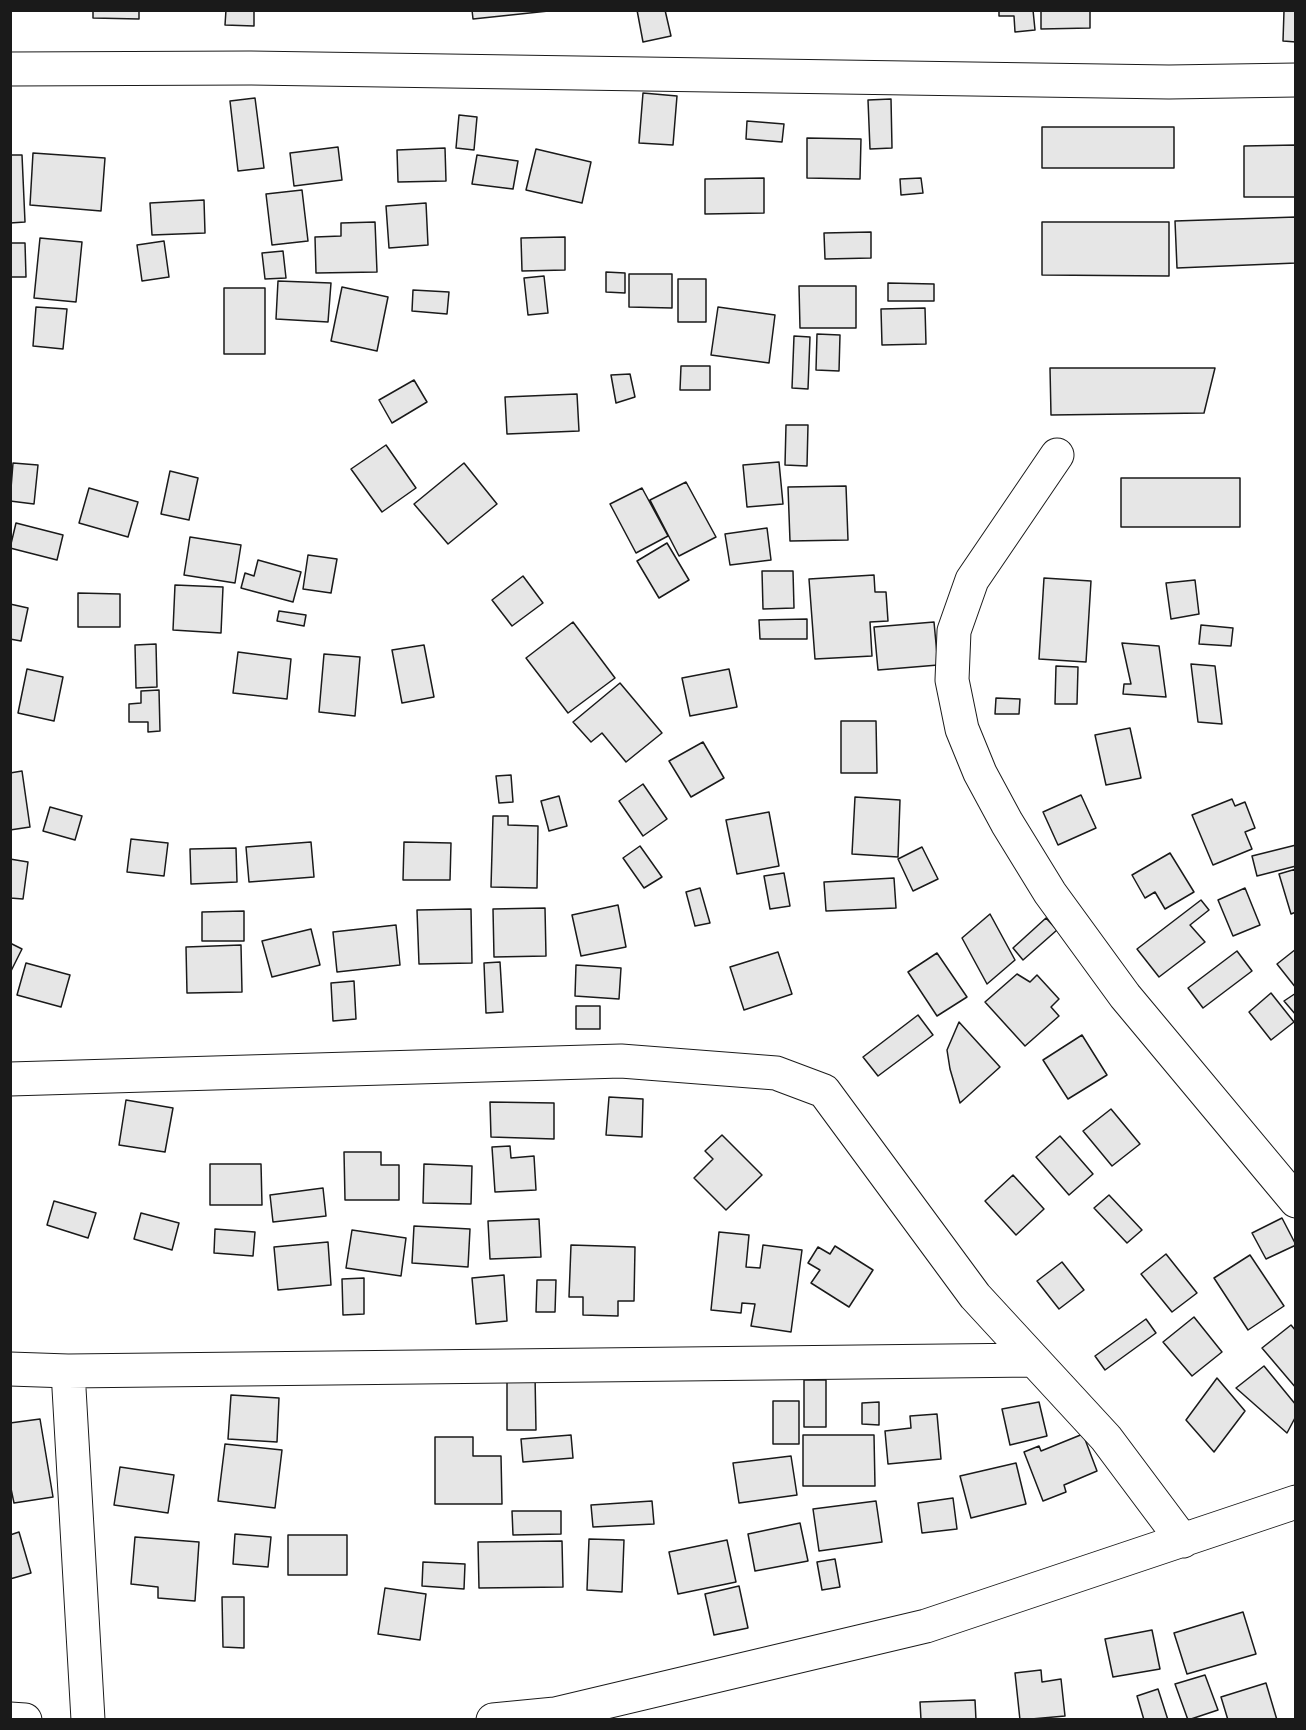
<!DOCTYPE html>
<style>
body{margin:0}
#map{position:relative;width:1306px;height:1730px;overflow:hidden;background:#fff;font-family:"Space Grotesk",sans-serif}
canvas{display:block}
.frame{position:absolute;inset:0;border:12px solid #1a1a1a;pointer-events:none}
</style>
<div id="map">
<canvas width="1306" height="1730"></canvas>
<div class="frame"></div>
</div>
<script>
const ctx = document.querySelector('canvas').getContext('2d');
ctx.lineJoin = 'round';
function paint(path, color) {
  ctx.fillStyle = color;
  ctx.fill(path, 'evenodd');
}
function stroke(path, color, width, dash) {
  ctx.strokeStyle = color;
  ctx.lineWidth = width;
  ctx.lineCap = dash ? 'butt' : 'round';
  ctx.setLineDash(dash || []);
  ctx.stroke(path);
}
const building = new Path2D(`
 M93,10H139V19L93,18Z
 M226,10H254V26L225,25Z
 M472,10H558L473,19Z
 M637,10H665L671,36L643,42Z
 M999,10H1033L1035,30L1015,32L1014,16H999Z
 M1041,10H1090V28L1041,29Z
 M1284,11H1296V42L1283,41Z
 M643,93L677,96L673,145L639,143Z
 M255,98L264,168L238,171L230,101Z
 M891,99L892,148L870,149L868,100Z
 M459,115L477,117L474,150L456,148Z
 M747,121L784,124L782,142L746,139Z
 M1042,127H1174V168H1042Z
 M807,138L861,139L860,179L807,178Z
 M1296,145V197H1244V146Z
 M338,147L342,180L294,186L290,153Z
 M445,148L446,181L398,182L397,150Z
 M536,149L591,162L582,203L526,190Z
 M33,153L105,158L101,211L30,205Z
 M10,155H22L25,222L10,223Z
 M477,155L518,161L513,189L472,184Z
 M764,178V213L705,214V179Z
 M921,178L923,193L901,195L900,179Z
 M302,190L308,241L272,245L266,194Z
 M204,200L205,233L152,235L150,203Z
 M426,203L428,245L389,248L386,206Z
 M1296,217V263L1177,268L1175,221Z
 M375,222L377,272L316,273L315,237L341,236V223Z
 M1042,222H1169V276L1042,275Z
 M871,232V258L825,259L824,233Z
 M565,237V270L522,271L521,238Z
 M40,238L82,242L76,302L34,298Z
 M164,241L169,277L142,281L137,245Z
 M10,243H25L26,277H10Z
 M283,251L286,278L265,279L262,253Z
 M606,272L625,273V293L606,292Z
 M629,274H672V308L629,307Z
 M544,276L548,313L528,315L524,278Z
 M678,279H706V322H678Z
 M278,281L331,283L328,322L276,319Z
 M888,283L934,284V301H888Z
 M799,286H856V328H800Z
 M342,287L388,297L377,351L331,341Z
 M224,288H265V354H224Z
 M413,290L449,292L447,314L412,311Z
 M36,307L67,309L63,349L33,346Z
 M718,307L775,315L769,363L711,355Z
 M925,308L926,344L882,345L881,309Z
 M817,334L840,335L839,371L816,370Z
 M794,336L810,337L808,389L792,388Z
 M681,366H710V390H680Z
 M1050,368H1215L1204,413L1051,415Z
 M630,374L635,397L616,403L611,375Z
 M414,380L427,402L392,423L379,400Z
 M577,394L579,431L507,434L505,397Z
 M786,425H808L807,466L785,465Z
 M386,445L416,488L382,512L351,469Z
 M779,462L783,504L747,507L743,465Z
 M13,463L38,465L34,504L10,501Z
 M464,463L497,504L448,544L414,504Z
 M170,471L198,478L189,520L161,514Z
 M1121,478H1240V527H1121Z
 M686,482L716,537L679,556L650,500Z
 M846,486L848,540L790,541L788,487Z
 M89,488L138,502L128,537L79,523Z
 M642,488L668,536L636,553L610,504Z
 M16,523L63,535L57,560L10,548Z
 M767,528L771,560L730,565L725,534Z
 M190,537L241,545L235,583L184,575Z
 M667,543L689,580L659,598L637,561Z
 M308,555L337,559L331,593L303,589Z
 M258,560L301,572L293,602L241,588L245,573L254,576Z
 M762,571H793L794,608L763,609Z
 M874,575L875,592H886L888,621L870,622L872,656L815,659L809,579Z
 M523,576L543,603L512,626L492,600Z
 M1044,578L1091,581L1086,662L1039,659Z
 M1195,580L1199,614L1171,619L1166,583Z
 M175,585L223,587L221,633L173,630Z
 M78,593L120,594V627H78Z
 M10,604L28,608L21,641L10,639Z
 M279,611L306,615L304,626L277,621Z
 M807,619V639H760L759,620Z
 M573,622L615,678L568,713L526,658Z
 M934,622L938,665L878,670L874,627Z
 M1201,625L1233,628L1231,646L1199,644Z
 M1122,643L1159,646L1166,697L1123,694L1124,684H1131Z
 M156,644L157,687L136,688L135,645Z
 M424,645L434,697L402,703L392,650Z
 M238,652L291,659L287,699L233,693Z
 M324,654L360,657L355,716L319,712Z
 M1191,664L1215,666L1222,724L1198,722Z
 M1056,666L1078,667L1077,704H1055Z
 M27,669L63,677L54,721L18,713Z
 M729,669L737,707L690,716L682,678Z
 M620,683L662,733L626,762L602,733L591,742L573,722Z
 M159,690L160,731L148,732V722H129V704L141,703V691Z
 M996,698L1020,699L1019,714H995Z
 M841,721H876L877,773H841Z
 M1130,728L1141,778L1106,785L1095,735Z
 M703,742L724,778L691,797L669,761Z
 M22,771L30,827L10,830V773Z
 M511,775L513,802L499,803L496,776Z
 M643,784L667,819L643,836L619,801Z
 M1081,795L1096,828L1058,845L1043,812Z
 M559,796L567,826L549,831L541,801Z
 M855,797L900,800L898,857L852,854Z
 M1232,799L1235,806L1245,802L1255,828L1245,832L1252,849L1213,865L1192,815Z
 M50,807L82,816L75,840L43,831Z
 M769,812L779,866L737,874L726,820Z
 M493,816H508V825L538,826L537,888L491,887Z
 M131,839L168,843L164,876L127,872Z
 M311,842L314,877L249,882L246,847Z
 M404,842L451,843L450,880H403Z
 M1296,845V866L1257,876L1252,856Z
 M640,846L662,877L644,888L623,858Z
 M922,847L938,879L913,891L898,859Z
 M236,848L237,882L191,884L190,849Z
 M1170,853L1194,892L1165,909L1155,892L1145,898L1132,875Z
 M10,859L28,862L23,899L10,898Z
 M1296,869V912L1291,914L1279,874Z
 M784,873L790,906L770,909L764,876Z
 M894,878L896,908L826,911L824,882Z
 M700,888L710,923L695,926L686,892Z
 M1245,888L1260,925L1233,936L1218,900Z
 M1201,900L1209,910L1190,925L1205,942L1159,977L1137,949Z
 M618,905L626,947L581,956L572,915Z
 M545,908L546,956L494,957L493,909Z
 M471,909L472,963L419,964L417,910Z
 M244,911V941H202V912Z
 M990,914L1015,960L987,984L962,938Z
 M1046,918L1057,930L1023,960L1013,948Z
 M396,925L400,965L337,972L333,932Z
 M311,929L320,965L272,977L262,941Z
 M10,943L22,949L10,973Z
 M241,945L242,992L187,993L186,947Z
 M1296,949V988L1277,964Z
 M1237,951L1252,971L1203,1008L1188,988Z
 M778,952L792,994L744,1010L730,967Z
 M937,953L967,997L937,1016L908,972Z
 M500,962L503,1012L486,1013L484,963Z
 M26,963L70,975L61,1007L17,995Z
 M576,965L621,968L619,999L575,996Z
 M1017,974L1030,982L1037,975L1059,999L1051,1007L1059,1016L1025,1046L985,1002Z
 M354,981L356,1019L333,1021L331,983Z
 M1271,993L1294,1022L1271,1040L1249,1012Z
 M1296,993V1015L1284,1001Z
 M576,1006H600V1029H576Z
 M918,1015L933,1035L878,1076L863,1057Z
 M959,1022L1000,1067L960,1103L950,1069L947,1050Z
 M1082,1035L1107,1075L1068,1099L1043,1060Z
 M609,1097L643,1099L642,1137L606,1135Z
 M126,1100L173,1108L165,1152L119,1145Z
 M490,1102L554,1103V1139L491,1137Z
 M1111,1109L1140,1144L1112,1166L1083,1131Z
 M722,1135L762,1175L726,1210L694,1178L713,1159L705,1151Z
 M1060,1136L1093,1174L1069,1195L1036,1157Z
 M510,1146L511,1158L534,1156L536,1190L495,1192L492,1147Z
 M344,1152H381V1165H399V1200H345Z
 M210,1164H261L262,1205H210Z
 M424,1164L472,1166L471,1204L423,1203Z
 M1013,1175L1044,1209L1016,1235L985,1201Z
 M323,1188L326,1216L273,1222L270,1195Z
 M1109,1195L1142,1230L1127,1243L1094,1208Z
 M54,1201L96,1213L88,1238L47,1225Z
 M141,1213L179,1223L172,1250L134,1239Z
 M1282,1218L1296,1245L1266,1259L1252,1233Z
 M539,1219L541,1257L490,1259L488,1221Z
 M414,1226L470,1229L468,1267L412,1263Z
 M215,1229L255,1232L253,1256L214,1253Z
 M352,1230L406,1238L401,1276L346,1268Z
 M719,1232L749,1235L746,1267L760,1268L763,1245L802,1250L791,1332L751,1326L755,1304L742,1303L741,1313L711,1310Z
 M328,1242L331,1285L278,1290L274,1247Z
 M571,1245L635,1247L634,1301H618V1316L583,1315V1297H569Z
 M835,1246L873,1270L849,1307L811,1283L820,1270L808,1263L818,1247L830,1254Z
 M1166,1254L1197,1293L1172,1312L1141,1274Z
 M1250,1255L1284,1306L1248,1330L1214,1278Z
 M1062,1262L1084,1290L1059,1309L1037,1281Z
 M504,1275L507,1321L476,1324L472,1278Z
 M364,1278V1314L343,1315L342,1279Z
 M537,1280H556L555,1312H536Z
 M1194,1317L1222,1352L1192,1376L1163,1342Z
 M1146,1319L1156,1333L1105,1370L1095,1356Z
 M1291,1325L1296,1331V1388L1262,1348Z
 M1264,1366L1296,1405V1416L1287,1433L1236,1388Z
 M507,1375H535L536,1430H507Z
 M1217,1378L1245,1411L1214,1452L1186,1420Z
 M804,1380H826V1427H804Z
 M231,1395L279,1398L277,1442L228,1439Z
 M773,1401H799V1444H773Z
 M879,1402V1425L862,1424V1403Z
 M1039,1402L1047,1436L1010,1445L1002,1409Z
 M937,1414L941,1459L888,1464L885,1431L911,1428L910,1416Z
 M40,1419L53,1497L14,1503L10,1484V1423Z
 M1083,1434L1097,1471L1064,1485L1066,1492L1043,1501L1024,1452L1039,1446L1041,1451Z
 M571,1435L573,1458L523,1462L521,1439Z
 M803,1435H874L875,1486H803Z
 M435,1437H473V1456H501L502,1504H435Z
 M225,1444L282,1450L275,1508L218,1501Z
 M791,1456L797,1495L739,1503L733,1463Z
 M1016,1463L1026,1504L971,1518L960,1476Z
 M120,1467L174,1475L168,1513L114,1505Z
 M953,1498L957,1529L922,1533L918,1503Z
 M652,1501L654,1524L593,1527L591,1505Z
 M876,1501L882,1542L819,1551L813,1509Z
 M512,1511H561V1534L513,1535Z
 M800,1523L808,1561L755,1571L748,1534Z
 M19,1532L31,1573L10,1579V1535Z
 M235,1534L271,1537L268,1567L233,1564Z
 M288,1535H347V1575H288Z
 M135,1537L199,1542L195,1601L158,1598V1587L131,1584Z
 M589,1539L624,1540L622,1592L587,1590Z
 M727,1540L736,1582L678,1594L669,1552Z
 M562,1541L563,1587L479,1588L478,1542Z
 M835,1559L840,1587L822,1590L817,1562Z
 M423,1562L465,1564L464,1589L422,1586Z
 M739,1586L748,1628L714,1635L705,1594Z
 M385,1588L426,1594L420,1640L378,1634Z
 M222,1597H244V1648L223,1647Z
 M1243,1612L1256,1654L1187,1674L1174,1633Z
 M1152,1630L1160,1669L1113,1677L1105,1639Z
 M1041,1670L1042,1682L1061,1679L1065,1716L1020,1720L1015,1673Z
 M1205,1675L1218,1710L1188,1720L1175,1684Z
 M1266,1683L1277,1720H1228L1221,1697Z
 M1158,1689L1168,1720H1144L1137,1696Z
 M975,1700L976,1720H921L920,1702Z`);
paint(building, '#e6e6e6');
stroke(building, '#1a1a1a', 1.5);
const minor = new Path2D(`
 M10,69L251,68L1169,82L1296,80
 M1057,455L972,580L954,631L952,680L962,729L980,773L1007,823L1050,893L1125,996L1296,1201
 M10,1079L621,1061L776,1073L824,1091L975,1296L1106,1438L1183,1541
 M10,1369L68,1371L1034,1360
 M68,1371L88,1720
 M10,1719L25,1720
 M493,1720L555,1714L926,1626L1296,1502`);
stroke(minor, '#1a1a1a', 35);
stroke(minor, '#fff', 33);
</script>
